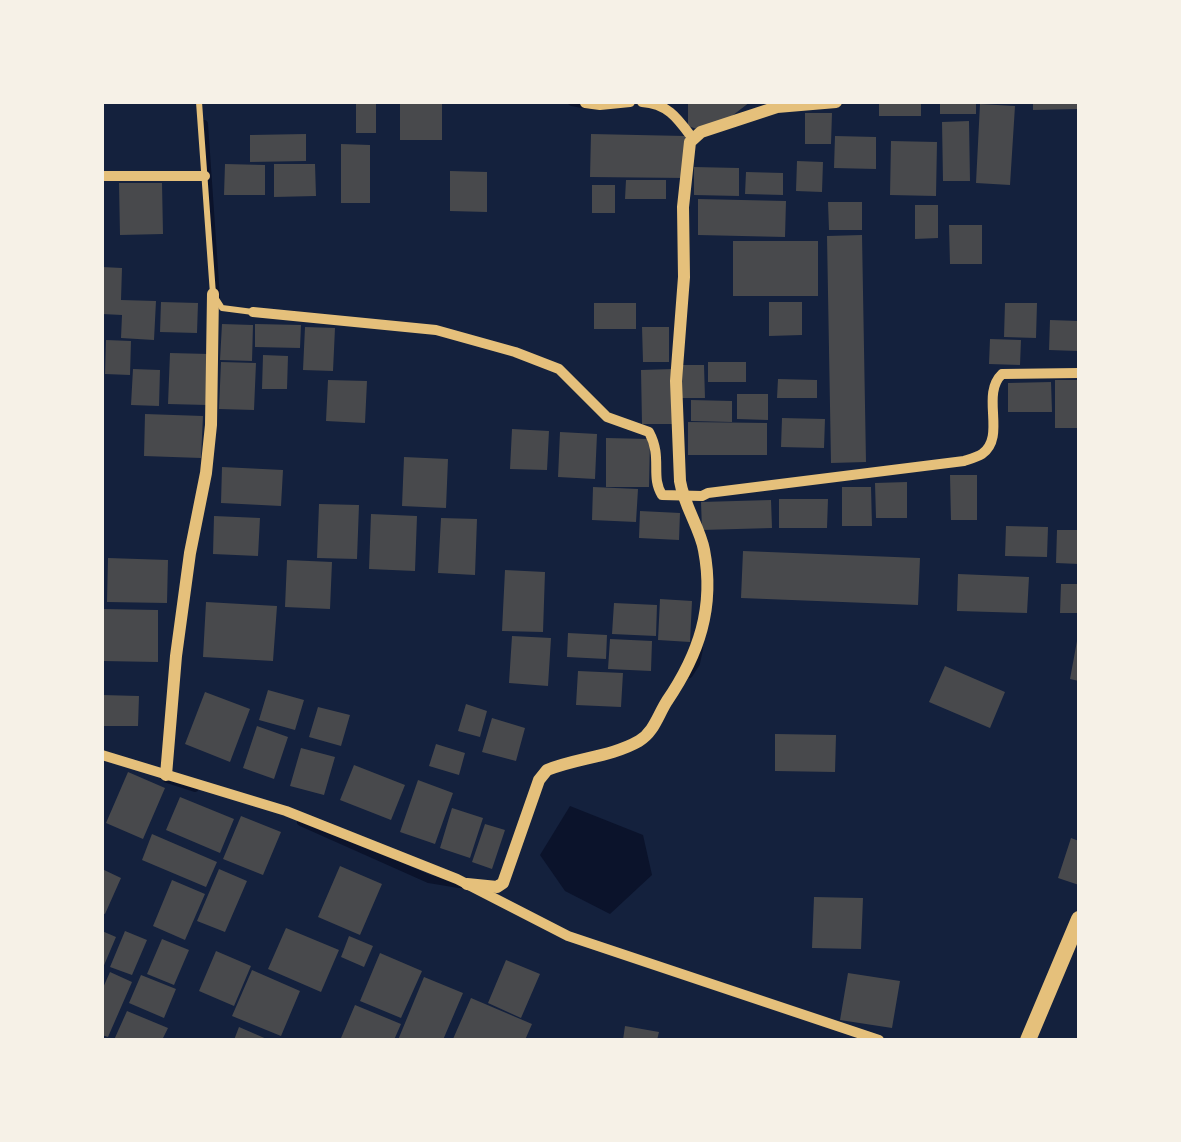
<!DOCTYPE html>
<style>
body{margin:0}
#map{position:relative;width:1181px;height:1142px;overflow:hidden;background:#14213d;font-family:"Asap Condensed",sans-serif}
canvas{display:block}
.frame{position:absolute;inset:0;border:104px solid #f6f1e7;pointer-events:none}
</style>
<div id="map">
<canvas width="1181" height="1142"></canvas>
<div class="frame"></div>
</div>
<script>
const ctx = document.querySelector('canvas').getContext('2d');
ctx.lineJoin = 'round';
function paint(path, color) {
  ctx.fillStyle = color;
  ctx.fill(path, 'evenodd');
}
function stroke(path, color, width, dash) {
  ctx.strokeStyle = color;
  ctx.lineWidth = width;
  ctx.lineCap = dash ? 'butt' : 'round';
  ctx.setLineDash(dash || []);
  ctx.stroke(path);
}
paint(new Path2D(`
 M570,806L643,835L652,875L610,914L565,891L540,855Z`), '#0b132b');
stroke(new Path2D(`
 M572,102L588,105
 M204,124L216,298
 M689,674L696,663L699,649
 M167,779L195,788
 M301,822L429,879L459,884`), '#0b132b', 8);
paint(new Path2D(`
 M356,102H376V133H356Z
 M400,102H442V140H400Z
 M688,102H750L719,126L697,129L688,126Z
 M879,102H921V116H879Z
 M940,102H976V114H940Z
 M1033,102H1078L1079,109L1033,110Z
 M980,104L1015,106L1010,185L976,183Z
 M805,113H832L831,144H805Z
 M969,121L970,181H943L942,122Z
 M306,134V161L250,162V135Z
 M591,134L685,136V178L590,177Z
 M835,136L876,137V169L834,168Z
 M891,141L937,142L936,196L890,195Z
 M341,144L370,145V203H341Z
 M797,161L823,162L822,192L796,191Z
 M225,164L265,165V195H224Z
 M274,164H315L316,196L274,197Z
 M694,167L739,168V196L694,195Z
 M450,171L487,172V212L450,211Z
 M746,172L783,173V195L745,194Z
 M626,180H666V199H625Z
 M119,183H162L163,234L120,235Z
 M592,185H615V213H592Z
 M698,199L786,201L785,237L698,235Z
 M828,202H862V230H829Z
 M915,205H938V238L915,239Z
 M949,225H982V264H950Z
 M862,235L866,462L831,463L827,236Z
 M733,241H818V296H733Z
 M102,267L122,268L121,300L156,301L154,340L121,338L122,315L102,314Z
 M161,302L198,303L197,333L160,332Z
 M769,302H802V335L769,336Z
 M594,303H636V329H594Z
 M1005,303H1037L1036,338L1004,337Z
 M1050,320L1079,321L1078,351L1049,350Z
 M222,324L253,325L252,361L220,360Z
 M255,324L301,325L300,348L255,347Z
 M305,327L335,328L333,371L303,370Z
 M642,327H669V362H643Z
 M990,339L1021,340L1020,365L989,364Z
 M106,340L131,341L130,375L105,374Z
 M170,353L209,354L207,405L168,404Z
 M263,355L288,356L287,389H262Z
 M221,362L256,363L254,410L219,409Z
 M708,362H746V382H708Z
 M679,365H704L705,398H679Z
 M133,369L160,370L159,406L131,405Z
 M673,369L674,424H642L641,370Z
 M778,379L817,380V398H777Z
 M328,380L367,381L365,423L326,421Z
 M1055,380H1077V428H1055Z
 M1051,382L1052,412H1008V383Z
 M737,394H768V420L737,419Z
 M691,400L732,401V422L691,421Z
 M145,414L203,416L201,458L144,456Z
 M782,418L825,419L824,448L781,447Z
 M688,422L767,423V455H688Z
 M512,429L549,431L547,470L510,469Z
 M560,432L597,434L595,479L558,477Z
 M606,438L650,439L649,487H606Z
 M404,457L448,459L446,508L402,506Z
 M222,467L283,470L281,506L221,503Z
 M950,475H977V520H951Z
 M907,482V518H876L875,483Z
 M593,487L638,489L636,522L592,520Z
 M842,487H871L872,526H842Z
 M779,499H828L827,528H779Z
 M771,500L772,528L702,530L701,502Z
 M319,504L359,505L357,559L317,558Z
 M640,511L680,513L679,540L639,538Z
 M371,514L417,516L415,571L369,569Z
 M214,516L260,518L258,556L213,554Z
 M441,518L477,519L475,575L438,573Z
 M1006,526L1048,527L1047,557L1005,556Z
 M1057,530H1079V564L1056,563Z
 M743,551L920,558L918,605L741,598Z
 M108,558L168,560L167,603L107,602Z
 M287,560L332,562L330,609L285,607Z
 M505,570L545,572L543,632L502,631Z
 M958,574L1029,577L1027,613L957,611Z
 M1061,584H1079V613H1060Z
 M660,599L692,601L690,642L658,640Z
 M206,602L277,606L273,661L203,657Z
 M614,603L657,605L656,636L612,634Z
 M102,609L158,610V662L102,661Z
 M568,633L607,635L606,659L567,657Z
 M512,636L551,638L548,686L509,683Z
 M610,639L652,641L651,671L608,669Z
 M1077,641H1079V681L1070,679Z
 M945,666L1005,692L990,728L929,702Z
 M578,671L623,673L621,707L576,705Z
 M268,690L304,700L295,730L259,720Z
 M205,692L250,709L230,762L185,744Z
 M102,695L139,696L138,726H102Z
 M466,704L487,711L480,737L458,731Z
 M318,707L350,715L341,746L309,737Z
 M492,718L525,728L516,761L482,752Z
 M257,726L288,737L274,779L243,768Z
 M775,734L836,735L835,772L775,771Z
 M436,744L465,753L459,775L429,766Z
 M301,748L335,757L324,795L290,786Z
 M354,765L405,785L391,820L340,800Z
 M128,772L165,788L143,839L106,823Z
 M418,780L453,793L435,844L400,832Z
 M180,797L234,819L220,853L166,830Z
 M452,808L483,818L470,858L440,848Z
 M241,816L281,832L263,875L223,859Z
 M485,824L505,830L492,869L472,862Z
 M152,834L217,862L206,887L142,860Z
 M1071,838L1079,841V885L1058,878Z
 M340,866L382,884L360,935L318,917Z
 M102,869L121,878L105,914L102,913Z
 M219,869L247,881L225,932L197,921Z
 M172,880L205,894L185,940L153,926Z
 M814,897L863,898L861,949L812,948Z
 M286,928L339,950L321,992L268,969Z
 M102,931L116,937L102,970Z
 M125,931L147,940L132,975L110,967Z
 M349,936L373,946L364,967L341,957Z
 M162,939L189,950L174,985L147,974Z
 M216,951L251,966L234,1006L199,991Z
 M380,953L422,971L401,1018L360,1001Z
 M506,960L540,974L521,1018L488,1003Z
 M252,970L300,991L281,1036L232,1016Z
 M110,972L132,982L108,1037L102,1035V990Z
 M848,973L900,981L892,1028L840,1020Z
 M141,975L176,989L164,1018L129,1003Z
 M424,977L463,993L443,1040H398Z
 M471,998L532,1024L525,1040L453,1039Z
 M355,1005L401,1024L394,1040L341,1038Z
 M127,1011L168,1028L162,1040H114Z
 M625,1026L659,1032L657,1040H623Z
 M239,1027L269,1040H234Z`), '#48494c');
stroke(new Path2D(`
 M199,102L213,294L222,308L253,312`), '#e5c07b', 6);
stroke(new Path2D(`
 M642,102C669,104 678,119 693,139
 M585,103L600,105L630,102
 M102,176H205
 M253,312L436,330L515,352L559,369L607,417L649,432C663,458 650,476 662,495L702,496L708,493L964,461C970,459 977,457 982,454C1007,436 980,395 1002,374L1079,373
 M102,755L286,811L457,879L568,936L879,1040`), '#e5c07b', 10);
stroke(new Path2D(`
 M166,775L176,656L190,553L206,473L211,425L213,294
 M467,884L497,887L503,883L539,780L547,770C576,758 611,757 639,741C654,732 658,715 667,701C699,654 715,607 704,550C700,528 684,506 680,481L676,381L684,277L683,207L690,142L701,132L777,107L836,102`), '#e5c07b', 12);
stroke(new Path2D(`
 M1028,1040L1079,919`), '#e5c07b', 16);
</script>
